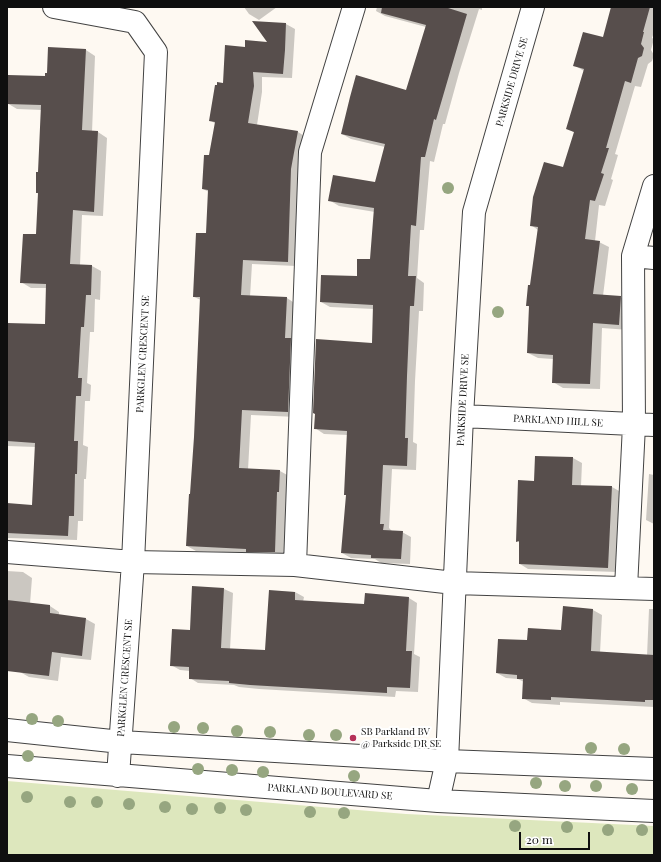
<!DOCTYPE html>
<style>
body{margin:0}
#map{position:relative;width:661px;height:862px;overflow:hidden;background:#fef9f2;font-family:"Playfair Display",serif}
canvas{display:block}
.frame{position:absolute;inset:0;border:8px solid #0f0f0f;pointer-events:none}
.scale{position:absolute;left:519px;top:832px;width:71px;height:18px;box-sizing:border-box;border:2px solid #0f0f0f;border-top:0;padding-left:5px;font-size:12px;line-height:14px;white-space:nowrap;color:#0f0f0f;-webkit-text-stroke:3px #fff;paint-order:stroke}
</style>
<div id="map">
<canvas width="661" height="862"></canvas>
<div class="frame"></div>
<div class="scale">20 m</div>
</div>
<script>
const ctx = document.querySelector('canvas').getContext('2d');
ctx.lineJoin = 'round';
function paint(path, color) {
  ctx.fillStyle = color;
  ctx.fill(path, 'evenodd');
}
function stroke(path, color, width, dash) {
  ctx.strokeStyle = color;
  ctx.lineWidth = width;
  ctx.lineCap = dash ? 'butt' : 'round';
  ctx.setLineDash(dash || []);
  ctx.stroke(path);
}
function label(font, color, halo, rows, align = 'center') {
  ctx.font = font + ' "Playfair Display",serif';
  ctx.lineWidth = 4;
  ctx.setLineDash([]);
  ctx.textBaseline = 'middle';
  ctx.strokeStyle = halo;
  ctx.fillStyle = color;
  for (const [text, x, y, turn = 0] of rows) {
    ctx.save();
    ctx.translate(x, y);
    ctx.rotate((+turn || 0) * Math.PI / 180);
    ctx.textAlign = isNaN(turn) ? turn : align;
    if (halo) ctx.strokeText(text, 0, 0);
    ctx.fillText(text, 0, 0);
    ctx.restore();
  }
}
paint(new Path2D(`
 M7,781L406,814L654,826V855H7Z`), '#dde7bd');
paint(new Path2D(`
 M244,7H277L259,20L249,14Z
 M377,7H482V10L479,9L459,73L445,124H443L434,162L430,161L424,230H420L417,278L424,283L423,311H419L415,381L413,442L417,444L416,470L392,469L389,528L392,531L402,532L411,537L410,564L381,563L375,559L351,558L342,553L347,495L348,435L324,434L315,428L373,344L374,309L330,307L321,302L358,277L371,260L375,212L339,206L329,200L376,183L385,147L351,139L342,134L407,91L426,27L385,16L376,11Z
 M613,7H654V32L652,38L654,39L651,50L654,55L652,61L648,64L641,87L635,86L615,154L618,155L611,179L613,180L605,206L599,205L595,241L599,242L609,247L603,296L620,297L630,302L629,330L602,328L600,389L563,388L553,382V359L538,358L528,353L530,307L528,306L538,230L531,225L564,169L575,133L567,128L584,71L574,65L603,39Z
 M286,24L295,29L292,78L262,77V92L257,125L298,132L306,137L296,266L252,264L250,297L287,298L296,304L297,417L251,415L248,470L280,471L289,476L288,497H286L284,557L251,553L196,551L187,546L195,437L201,300L194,297L207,234L209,192L203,189L216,124L210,120L224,84L246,48L269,43Z
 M86,50L95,56L92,132H98L107,138L103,216L82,215L80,265L92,266L101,271L100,300L95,299L94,332H90L87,383L91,385L90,401H85L83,445L88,447L86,479H84L83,521H78L77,540L7,538V504L33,506L36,447L7,446V324L46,325L47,288H31L21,282L37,235L39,194L37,193L39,173L42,110L17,109L7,103Z
 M536,457L573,458L582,463L581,486L612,487L621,492L617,572L528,569L520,564V543L517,541L535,482Z
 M649,474L654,475V524L646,520Z
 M7,571L23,572L32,578L30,604L50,606L59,612V615L86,619L95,624L91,660L61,657L58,681L29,677L20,672L7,670Z
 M193,587L224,589L233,593L230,650L266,651L270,591L295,592L304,597L303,602L365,605L409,598L417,603L414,654L420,657L418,692L396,691L395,697L259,689L239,687L234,685L198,683L190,678V671L180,670L171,665L191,631Z
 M564,608L593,610L602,615L600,653L647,656L649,609H654V707L560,702V705L532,703L523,698L524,682L518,679L506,678L497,673L528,641L562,631Z`), '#0003');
paint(new Path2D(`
 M382,7H445L467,14L436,120L434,119L425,157H421L416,226L411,225L408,276H416L414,306H410L407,376L405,438H408L407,466L383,465L380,524H384L383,530L403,531L401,559L371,558V555L341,553L346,495H344L347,431L314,429L315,414L313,413L316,339L372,343L373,305L320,302L321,275L357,276V259H370L374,208L328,201L333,175L375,182L385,144L341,134L350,97L356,75L406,90L426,25L381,13Z
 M611,7H650L643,32H644L641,44L644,48L642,56L638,58L631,83L625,81L606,148H609L601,173L604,174L595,201L590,200L585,239L600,241L593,294L621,296L619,325L593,323L590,384L552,383L553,355L527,353L529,306H526L528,285H530L538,227L530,226L533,197L544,162L563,167L574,132L566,129L584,69L573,66L583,32L603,37Z
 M252,21L286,23L285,50L283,74L253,72L254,86L248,123L298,131L291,169L288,262L243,260L241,295L287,297L285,338H291L288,412L242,410L239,468L280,470L279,492H277L275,552H246V549L186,546L189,494H190L194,437L200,297H193L196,233H206L208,190L202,189L204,155H209L215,122L209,121L215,85H217V82L223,83L225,45L245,47V40L267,42Z
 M48,47L86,49L82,130L98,131L94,212L73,210L70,264L92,265L91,295H86L84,327H81L78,378H82L81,396H76L74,441H78L77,474H75L74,516H69L68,536L7,533V503L32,505L35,443L7,441V323L45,324L46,284L20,283L23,234H36L38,193H36V172H38L41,105L7,104L8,75L45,76V73H47Z
 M535,456L573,457L572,485L612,486L608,568L519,564V541L516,542L518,480L534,481Z
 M192,586L224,588L221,648L265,650L269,590L295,592V600L364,604L365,593L409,597L406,651H412L410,688L387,687V693L250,685L229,683V681L189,679V667L170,666L172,629L190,630Z
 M7,600L50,605V613L86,618L82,656L52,652L49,676L7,671Z
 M563,606L593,609L591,651L654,655V700H645V702L551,697V700L522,699L523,679H517V675L496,673L498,639L527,640L528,628L561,630Z`), '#574e4c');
const minor = new Path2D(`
 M54,7L135,22L156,52L133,562L118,776
 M633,256L654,258
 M462,416L654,425
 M7,552L133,562L295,565L454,583L654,589
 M295,565L310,152L354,7
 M626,588L634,425L633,256L654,186
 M7,730L121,742L447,761L654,769
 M7,766L438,801L654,811
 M438,801L447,761L462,416L474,212L533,7`);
stroke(minor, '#424242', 24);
stroke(minor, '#fff', 22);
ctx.fillStyle = '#96a680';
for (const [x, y] of [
 [448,188],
 [498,312],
 [32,719],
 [58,721],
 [174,727],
 [203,728],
 [237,731],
 [270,732],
 [309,735],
 [336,735],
 [591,748],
 [624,749],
 [28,756],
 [198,769],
 [232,770],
 [263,772],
 [354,776],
 [536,783],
 [565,786],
 [596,786],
 [632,789],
 [27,797],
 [70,802],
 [97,802],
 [129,804],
 [165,807],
 [220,808],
 [192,809],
 [246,810],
 [310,812],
 [344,813],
 [515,826],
 [567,827],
 [608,830],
 [642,830]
]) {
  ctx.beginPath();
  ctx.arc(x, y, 6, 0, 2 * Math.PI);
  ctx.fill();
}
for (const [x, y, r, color] of [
 [353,738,4,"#b63057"]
]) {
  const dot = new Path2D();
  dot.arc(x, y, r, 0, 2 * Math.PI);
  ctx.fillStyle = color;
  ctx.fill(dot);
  stroke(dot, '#fff', 1.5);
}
label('10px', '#0f0f0f', '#fff', [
 ["PARKSIDE DRIVE SE",512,82,-74],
 ["PARKGLEN CRESCENT SE",143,354,-87],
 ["PARKSIDE DRIVE SE",463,400,-87],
 ["PARKLAND HILL SE",558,421,3],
 ["PARKGLEN CRESCENT SE",125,678,-86],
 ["PARKLAND BOULEVARD SE",330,792,4]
]);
label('10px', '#0f0f0f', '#fff', [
 ["SB Parkland BV",361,732],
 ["@ Parkside DR SE",361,744]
], 'left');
</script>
